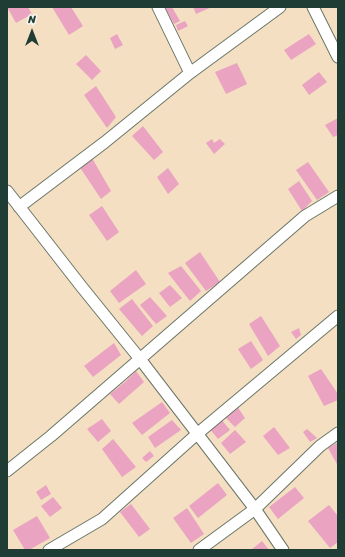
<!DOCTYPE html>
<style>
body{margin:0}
#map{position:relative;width:345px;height:557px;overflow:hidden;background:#f4dfc3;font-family:Sriracha,sans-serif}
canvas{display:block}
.frame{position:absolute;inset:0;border:8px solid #1f3d34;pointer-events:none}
.north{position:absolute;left:12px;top:12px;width:40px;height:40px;-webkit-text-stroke:3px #f6f6f2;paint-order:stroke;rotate:0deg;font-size:11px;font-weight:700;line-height:16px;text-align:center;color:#1f3d34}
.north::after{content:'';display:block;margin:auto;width:14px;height:18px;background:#1f3d34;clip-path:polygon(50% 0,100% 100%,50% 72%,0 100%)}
</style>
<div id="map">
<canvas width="345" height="557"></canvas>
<div class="frame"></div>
<div class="north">N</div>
</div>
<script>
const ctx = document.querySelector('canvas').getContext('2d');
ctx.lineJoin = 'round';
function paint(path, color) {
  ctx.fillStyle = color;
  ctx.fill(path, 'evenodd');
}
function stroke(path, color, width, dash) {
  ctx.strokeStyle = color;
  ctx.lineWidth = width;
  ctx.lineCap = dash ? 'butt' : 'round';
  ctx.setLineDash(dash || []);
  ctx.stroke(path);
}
paint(new Path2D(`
 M7,7H28L32,14L16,23Z
 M52,7H71L83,26L69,35Z
 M165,7H172L180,21L174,24Z
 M193,7H212L196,14Z
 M185,21L188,26L178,31L176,25Z
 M117,34L123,45L115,49L110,38Z
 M309,34L316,44L291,60L284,50Z
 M86,55L101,71L92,80L76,64Z
 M237,63L247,84L226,94L215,72Z
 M319,72L327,82L309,95L302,85Z
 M96,86L116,117L107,128L84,95Z
 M338,118V135L333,137L325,125Z
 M143,126L163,152L154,160L132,136Z
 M212,139L214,143L220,139L225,144L214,154L206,143Z
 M92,158L111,191L101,199L79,166Z
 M308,162L329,192L317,200L296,170Z
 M168,168L179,184L168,194L157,177Z
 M299,181L312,201L302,211L288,189Z
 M102,206L119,232L107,241L89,215Z
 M200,252L220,282L206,291L185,263Z
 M181,266L201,291L190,301L168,273Z
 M136,270L146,284L119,303L110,291Z
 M170,285L182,298L170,307L159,293Z
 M150,297L167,316L156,324L140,305Z
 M132,299L153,326L142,336L119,309Z
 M261,316L280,346L268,356L249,324Z
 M299,328L301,335L296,339L291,332Z
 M251,341L263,360L251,369L238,349Z
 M114,343L121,355L93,377L84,366Z
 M321,369L338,394V400L324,406L308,376Z
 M136,371L144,382L119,404L110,394L125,382Z
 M162,402L170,413L142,435L132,423Z
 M237,406L245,418L235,427L225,417Z
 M102,419L111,431L98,442L87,429Z
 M221,419L230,430L218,439L209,428Z
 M172,420L181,430L155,448L148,437Z
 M274,427L290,448L278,455L263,436Z
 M307,429L317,438L310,442L303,432Z
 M235,430L246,442L230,454L221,443Z
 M113,439L136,467L122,477L102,449Z
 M338,442V466L328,448Z
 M150,451L154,456L146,462L142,458Z
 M218,483L227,495L198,518L189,506Z
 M46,485L51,494L41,500L36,492Z
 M295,487L304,498L278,519L269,507Z
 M53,497L62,508L50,517L41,506Z
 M131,504L150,529L139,537L120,512Z
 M329,505L338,516V542L330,548L308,521Z
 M187,508L204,534L191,543L173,518Z
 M37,516L50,538L29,550H25L13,530Z
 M262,541L269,550H251Z`), '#eaa3c0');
const minor = new Path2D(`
 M158,7L190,73
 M313,7L338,57
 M7,191L81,286L140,359L255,509L283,550
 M19,207L105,142L190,73L280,7
 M7,471L51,436L305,216L338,196
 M49,550L102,519L197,434L338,316
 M199,550L255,509L320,446L338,433`);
stroke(minor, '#6a7666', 13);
stroke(minor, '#fff', 11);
</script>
